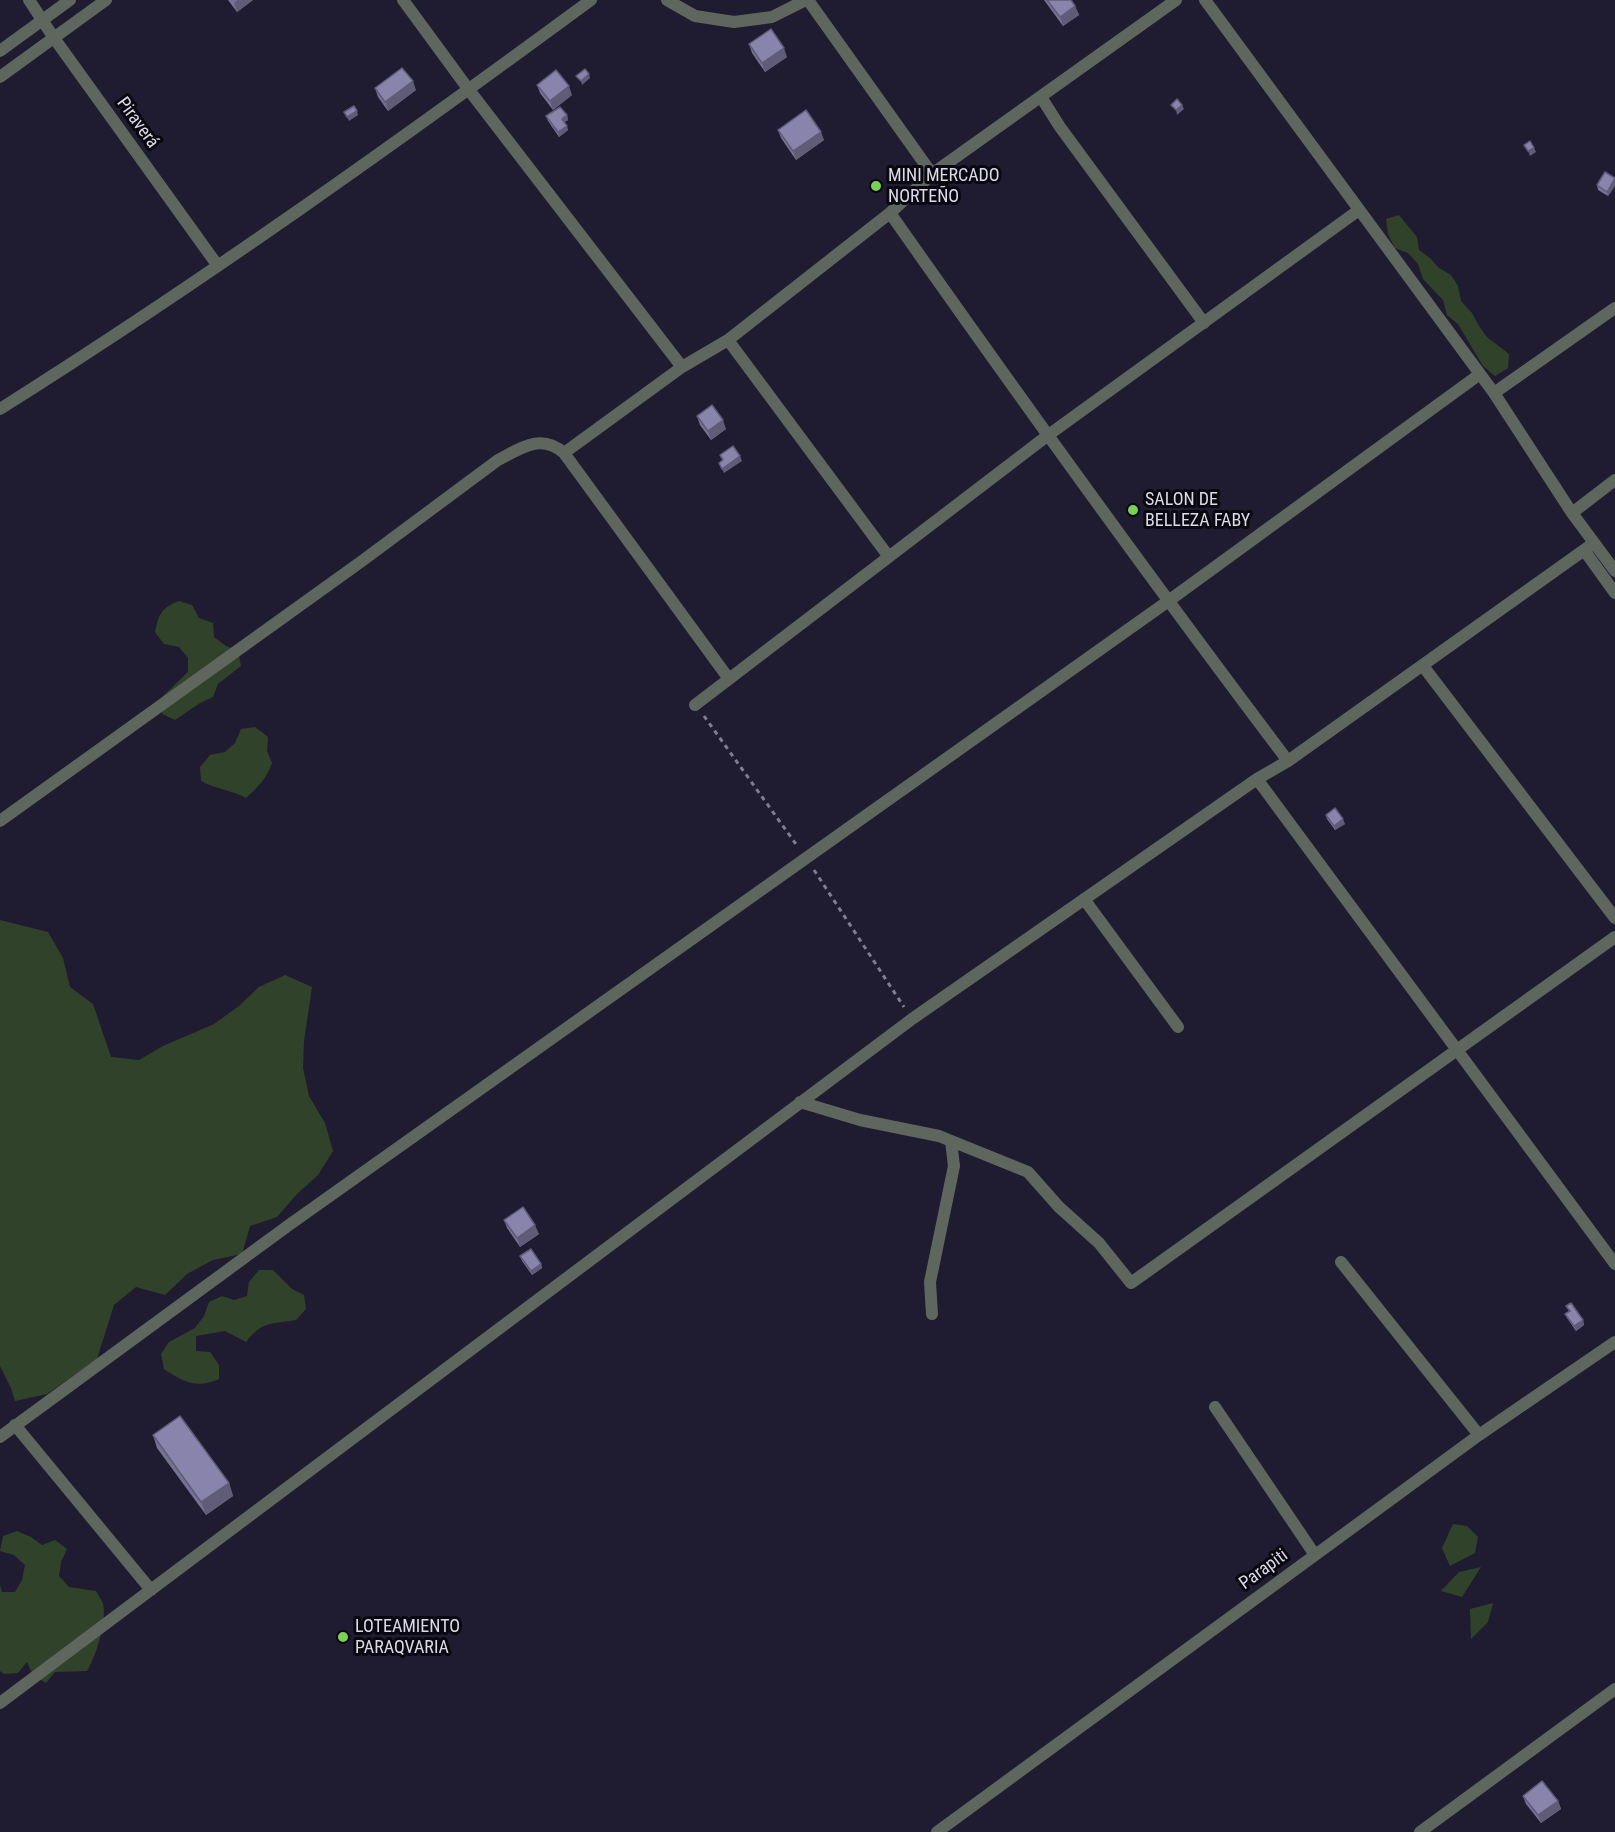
<!DOCTYPE html>
<meta charset="utf-8">
<style>
body{margin:0}
canvas{display:block;background:#1f1b30}
</style>
<canvas width="1615" height="1832"></canvas>
<script>
const ctx = document.querySelector('canvas').getContext('2d');
ctx.lineJoin = 'round';
function paint(path, color) {
  ctx.fillStyle = color;
  ctx.fill(path, 'evenodd');
}
function stroke(path, color, width, dash) {
  ctx.strokeStyle = color;
  ctx.lineWidth = width;
  ctx.lineCap = dash ? 'butt' : 'round';
  ctx.setLineDash(dash || []);
  ctx.stroke(path);
}
function label(font, color, halo, rows, align = 'center') {
  ctx.font = font + ' "Roboto Condensed",sans-serif';
  ctx.lineWidth = 6;
  ctx.setLineDash([]);
  ctx.textBaseline = 'middle';
  ctx.strokeStyle = halo;
  ctx.fillStyle = color;
  for (const [text, x, y, turn = 0] of rows) {
    ctx.save();
    ctx.translate(x, y);
    ctx.rotate((+turn || 0) * Math.PI / 180);
    ctx.textAlign = isNaN(turn) ? turn : align;
    if (halo) ctx.strokeText(text, 0, 0);
    ctx.fillText(text, 0, 0);
    ctx.restore();
  }
}
paint(new Path2D(`
 M1399,215L1417,237L1419,250L1430,258L1439,268L1451,275L1458,286L1461,301L1472,313L1479,326L1487,337L1509,354L1508,368L1495,376L1483,366L1458,324L1447,315L1443,300L1423,279L1418,264L1408,253L1395,248L1388,234L1386,219Z
 M179,601L192,605L199,618L213,623L214,637L226,646L238,651L241,666L218,684L213,697L200,703L175,720L162,714L161,698L188,672V658L179,647L164,644L155,632C159,614 161,608 179,601Z
 M255,727L268,737L267,751L272,763C266,779 258,787 246,798C231,790 216,789 201,781L200,767L210,755L225,752L235,743L241,729Z
 M0,920L48,932L63,958L70,987L93,1004L111,1057L139,1060L163,1046L214,1024L239,1006L259,987L285,975L312,987L304,1041L303,1068L309,1096L325,1123L333,1151L318,1175L296,1195L277,1217L250,1226L242,1254L213,1260L187,1274L165,1295L136,1287L114,1305L97,1359L47,1394L15,1401L11,1388L0,1366Z
 M259,1270H273L292,1289L304,1295L306,1309L296,1320C271,1324 262,1321 246,1342L225,1331L196,1336V1351L210,1352L219,1365V1379C196,1389 184,1382 164,1369L161,1354L169,1342L195,1328L204,1316L209,1302L222,1296L234,1300L247,1296L249,1282Z
 M1453,1524L1467,1526L1478,1537L1475,1553L1450,1566L1442,1548Z
 M17,1531L31,1537L42,1545L55,1540L67,1549L61,1562L59,1576L69,1587L96,1591C98,1595 102,1600 103,1604C107,1622 96,1656 87,1671L55,1672L46,1683L33,1675L27,1662L18,1673L4,1674L0,1671V1585L2,1592H15L22,1580L25,1565L14,1555L0,1551L3,1536Z
 M1481,1567L1462,1597L1441,1591L1459,1572Z
 M1493,1603L1488,1622L1471,1639L1470,1609Z`), '#31422a');
stroke(new Path2D(`
 M704,716L798,847
 M814,870L904,1007`), '#7f7d8e', 3, [4.5, 4.5]);
stroke(new Path2D(`
 M29,0L54,38L218,266
 M403,0L469,90L682,367
 M667,0L695,16L734,22L772,17L806,0
 M808,0L932,174
 M1176,0L932,174L890,213C1020,398 1152,581 1288,761L1257,779L1615,1264
 M1205,0L1494,393L1572,513L1615,571
 M0,51L70,0
 M0,77L106,0
 M1041,97L1060,127L1204,323
 M728,340L889,557
 M1494,393L1615,308
 M0,409C203,281 398,142 591,0
 M1572,513L1615,480
 M1584,550L1615,593
 M1423,666L1615,918
 M729,679L564,453L682,367L728,340L890,213
 M695,705L1047,436L1359,210
 M1288,761L1594,543
 M0,821L362,561L498,460C521,448 541,433 564,453
 M1084,899L1178,1027
 M800,1102L860,1120L939,1136L1028,1172L1059,1207L1099,1243L1131,1283L1615,937
 M1341,1262L1479,1435
 M932,1314L930,1282L954,1166L951,1141
 M1215,1407L1315,1555
 M15,1425L151,1590
 M0,1437L289,1225L1167,602L1480,374
 M0,1703L912,1019L1257,779
 M937,1832L1479,1435L1615,1342
 M1420,1832L1615,1689`), '#5f665d', 12);
paint(new Path2D(`
 M228,0H253L237,12Z
 M1044,0H1071L1075,6L1079,15L1063,26Z
 M749,44L787,57L765,72L752,53Z
 M537,85L572,95L553,110L540,93Z
 M375,88L416,90L388,111L378,97Z
 M567,115L568,120L564,122L568,130L559,137L548,121L546,116Z
 M778,130L824,140L796,160L781,138Z
 M1615,178V186L1608,196L1598,190L1597,185Z
 M697,416L726,429L711,440L700,425Z
 M1326,815L1345,824L1335,830L1327,819Z
 M504,1220L539,1234L520,1247L507,1228Z
 M520,1256L541,1264L542,1268L532,1275L522,1261Z
 M1566,1306L1583,1320L1584,1325L1576,1331L1567,1318L1565,1314L1569,1311Z
 M153,1435L229,1483L233,1496L206,1515L157,1448Z
 M1523,1796L1558,1801L1561,1809L1541,1823L1526,1804Z`), '#767293');
paint(new Path2D(`
 M238,0H253L237,12L234,3Z
 M1075,6L1079,15L1063,26L1060,17Z
 M784,48L787,57L765,72L762,63Z
 M589,74L590,78L582,85L581,81Z
 M413,81L416,90L388,111L385,102Z
 M569,86L572,95L553,110L550,101Z
 M1182,105L1184,109L1177,115L1176,110Z
 M357,111L358,115L349,121L347,117Z
 M567,115L568,120L563,123L562,119Z
 M567,126L568,130L559,137L558,132Z
 M821,132L824,140L796,160L793,151Z
 M1534,148L1536,152L1530,156L1528,151Z
 M1615,179V186L1608,196L1607,192Z
 M723,420L726,429L711,440L708,431Z
 M740,456L742,461L724,473L722,469Z
 M1343,819L1345,824L1335,830L1334,826Z
 M535,1225L539,1234L520,1247L517,1238Z
 M541,1264L542,1268L532,1275L531,1271Z
 M1583,1320L1584,1325L1576,1331L1574,1326Z
 M229,1483L233,1496L206,1515L201,1502Z
 M1558,1801L1561,1809L1541,1823L1538,1815Z`), '#605c78');
const building = new Path2D(`
 M1047,0H1071L1075,6L1060,17Z
 M771,29L784,48L762,63L749,44Z
 M402,68L413,81L385,102L375,88Z
 M585,69L589,74L581,81L576,76Z
 M556,70L569,86L550,101L537,85Z
 M1177,99L1182,105L1176,110L1171,105Z
 M354,106L357,111L347,117L344,112Z
 M560,107L567,115L562,119L567,126L558,132L546,116Z
 M806,110L821,132L793,151L778,130Z
 M1530,141L1534,148L1528,151L1524,145Z
 M1605,172L1615,178L1607,192L1597,185Z
 M712,405L723,420L708,431L697,416Z
 M733,446L740,456L722,469L719,463L723,460L720,455Z
 M1335,808L1343,819L1334,826L1326,815Z
 M523,1207L535,1225L517,1238L504,1220Z
 M531,1249L541,1264L531,1271L520,1256Z
 M1571,1303L1583,1320L1574,1326L1565,1314L1570,1311L1566,1306Z
 M180,1416L229,1483L201,1502L153,1435Z
 M1542,1781L1558,1801L1538,1815L1523,1796Z`);
paint(building, '#8984ab');
stroke(building, '#605c78', 1.5);
for (const [x, y, r, color] of [
 [876,186,6,"#7bd156"],
 [1133,510,6,"#7bd156"],
 [343,1637,6,"#7bd156"]
]) {
  const dot = new Path2D();
  dot.arc(x, y, r, 0, 2 * Math.PI);
  ctx.fillStyle = color;
  ctx.fill(dot);
  stroke(dot, '#090810', 2);
}
label('18px', '#dbdae8', '#090810', [
 ["Piraverá",137,123,54],
 ["Parapiti",1264,1570,-36]
]);
label('18px', '#dbdae8', '#090810', [
 ["MINI MERCADO",888,176],
 ["NORTEÑO",888,197],
 ["SALON DE",1145,500],
 ["BELLEZA FABY",1145,521],
 ["LOTEAMIENTO",355,1627],
 ["PARAQVARIA",355,1648]
], 'left');
</script>
